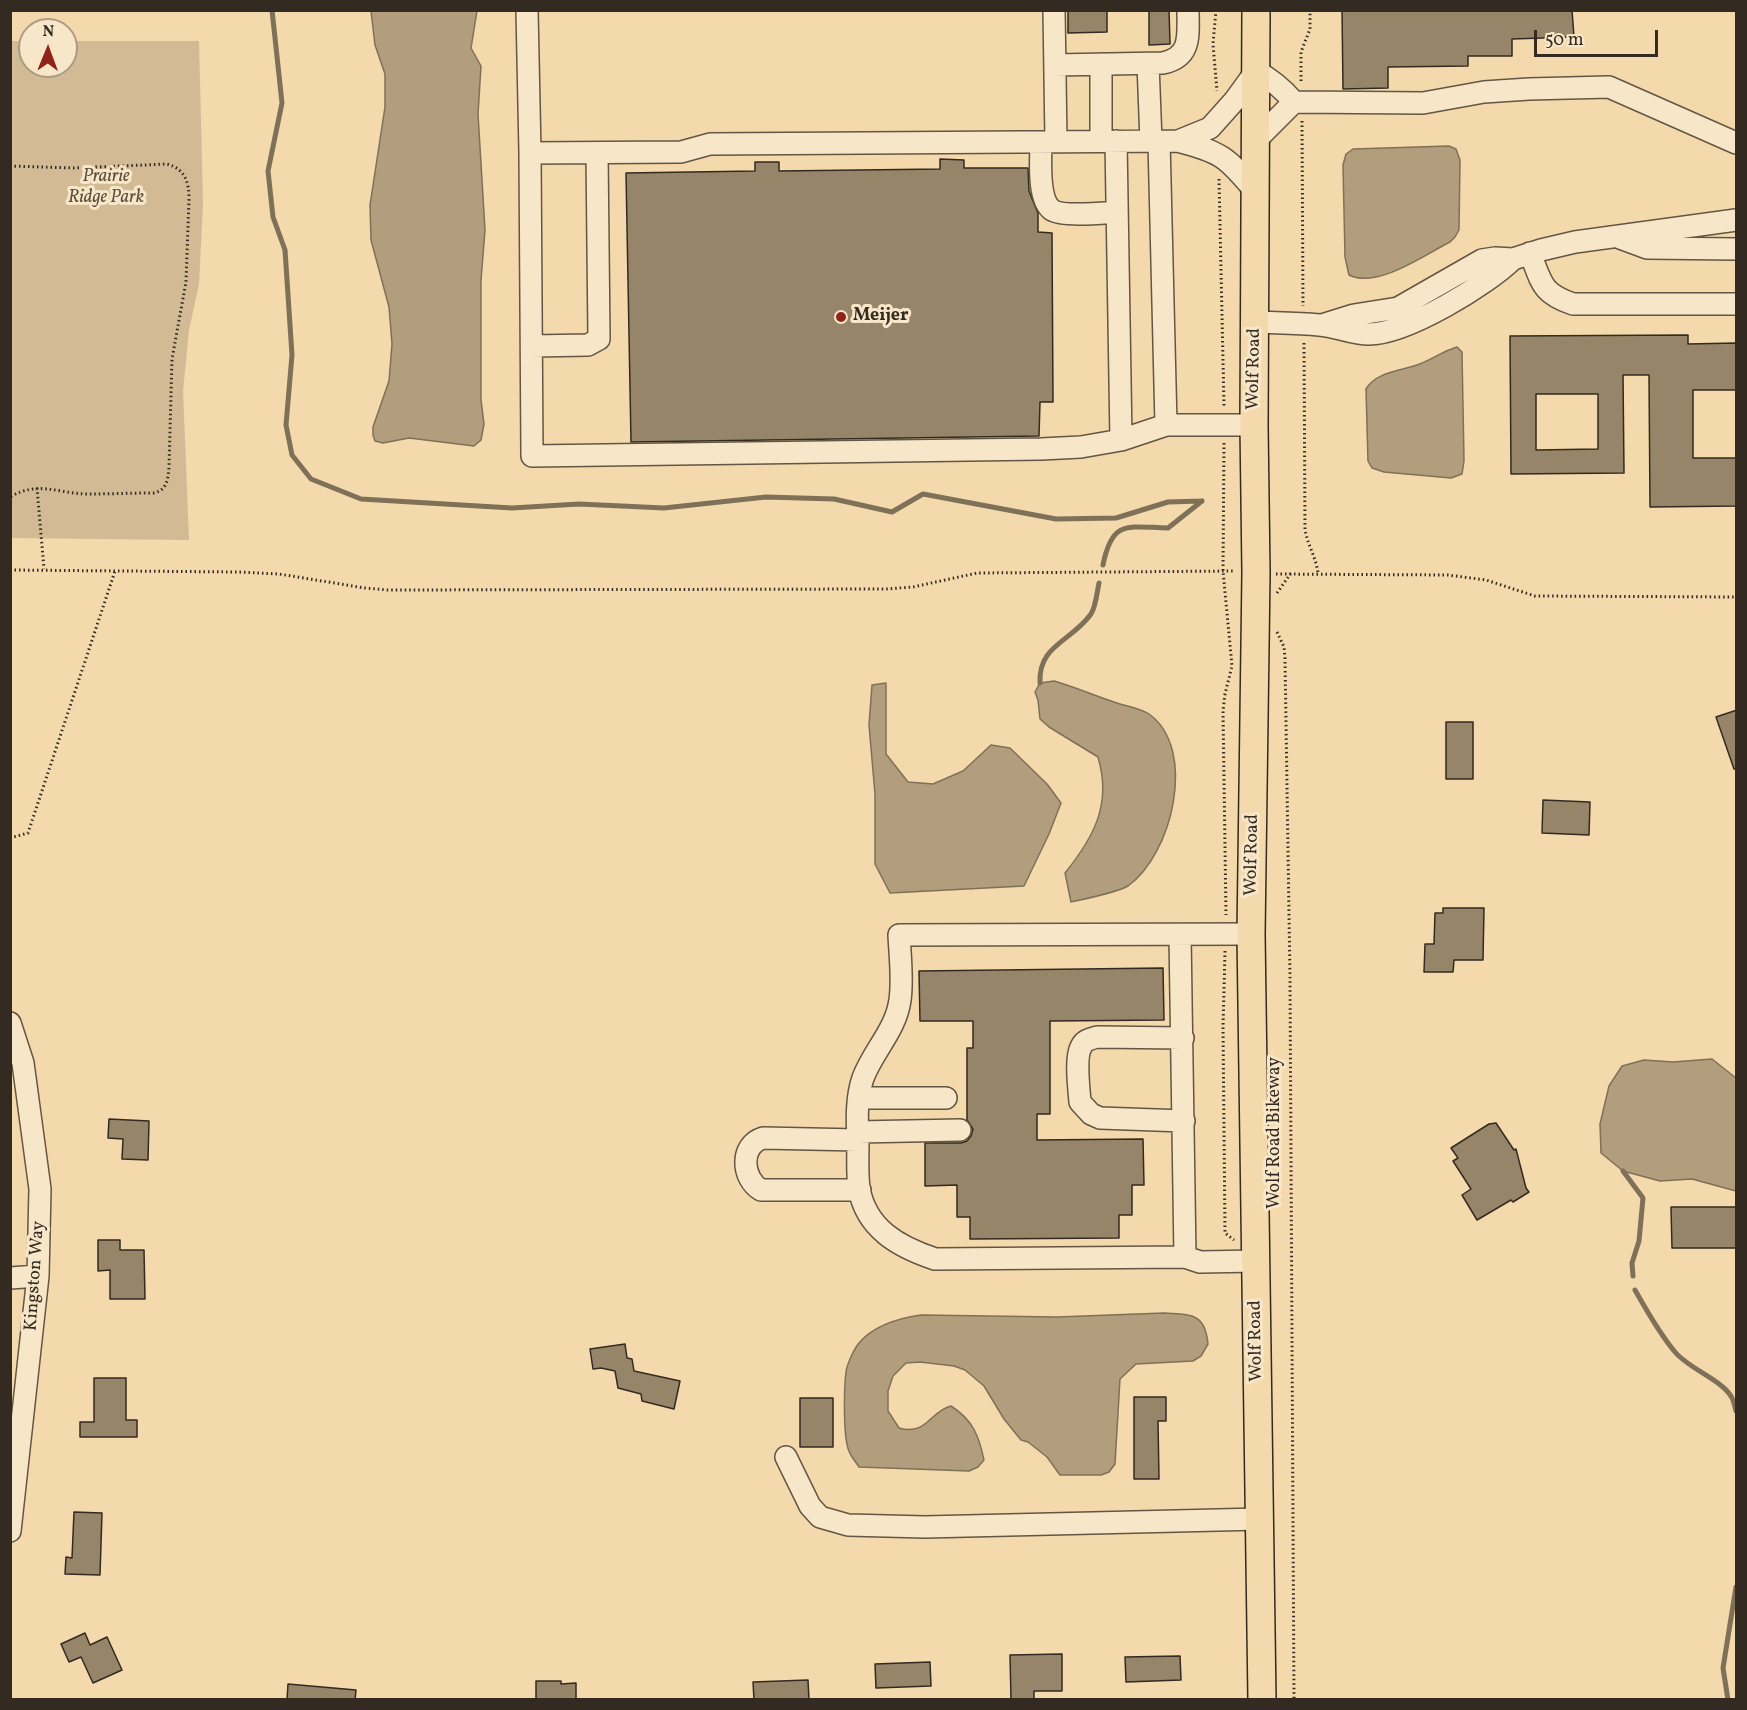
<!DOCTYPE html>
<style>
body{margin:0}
#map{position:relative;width:1747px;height:1710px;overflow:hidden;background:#f3d9ab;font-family:Vollkorn,serif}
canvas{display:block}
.frame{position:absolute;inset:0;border:12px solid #332a21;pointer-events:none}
.north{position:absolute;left:18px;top:18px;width:60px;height:60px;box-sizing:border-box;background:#f7e6c8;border:2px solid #a99b85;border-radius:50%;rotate:1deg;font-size:16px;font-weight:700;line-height:24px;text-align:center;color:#332a21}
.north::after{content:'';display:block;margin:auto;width:21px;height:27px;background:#8f2418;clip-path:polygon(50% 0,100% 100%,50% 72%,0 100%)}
.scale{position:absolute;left:1534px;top:30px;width:124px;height:27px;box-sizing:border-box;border:3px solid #332a21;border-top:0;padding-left:8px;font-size:18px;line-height:21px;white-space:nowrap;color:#332a21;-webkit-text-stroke:4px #f7e6c8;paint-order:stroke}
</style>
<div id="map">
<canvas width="1747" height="1710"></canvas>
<div class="frame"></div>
<div class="north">N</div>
<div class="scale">50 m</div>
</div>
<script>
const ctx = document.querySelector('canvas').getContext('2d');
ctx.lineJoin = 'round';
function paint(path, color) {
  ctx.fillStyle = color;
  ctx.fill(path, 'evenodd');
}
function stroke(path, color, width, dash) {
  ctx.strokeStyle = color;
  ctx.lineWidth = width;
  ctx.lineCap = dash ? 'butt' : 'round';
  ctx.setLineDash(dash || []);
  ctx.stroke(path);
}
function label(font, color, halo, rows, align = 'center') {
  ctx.font = font + ' Vollkorn,serif';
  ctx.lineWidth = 6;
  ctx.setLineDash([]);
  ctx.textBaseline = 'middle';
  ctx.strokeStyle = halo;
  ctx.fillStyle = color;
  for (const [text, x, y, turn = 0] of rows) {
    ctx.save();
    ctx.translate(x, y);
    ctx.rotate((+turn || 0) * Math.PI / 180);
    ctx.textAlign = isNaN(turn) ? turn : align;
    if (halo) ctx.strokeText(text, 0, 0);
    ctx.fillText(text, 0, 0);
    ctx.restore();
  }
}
paint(new Path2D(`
 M10,41H30V66H66V41H199L203,204L199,284L189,330L183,391L189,540L11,538Z`), '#d2bb94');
const water = new Path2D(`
 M371,11H477L471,48L481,66L478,114L485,230L481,280V400L484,424L481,440L474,446L409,438L383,443L375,441L373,435V427L389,381L392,344L389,307L371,240L370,205L385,107V74L375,45Z
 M1449,146L1456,149L1460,160L1459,230L1455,237L1450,242C1424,255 1377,289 1349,275L1345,257L1343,165L1346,154L1353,149Z
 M1457,347L1462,352L1464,461L1462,474L1451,478L1384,472L1372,468L1368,461L1366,389C1376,372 1400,371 1417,365C1431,360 1443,351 1457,347Z
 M1054,681C1075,687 1093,695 1114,702C1125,706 1140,708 1149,714C1198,749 1172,855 1128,886C1118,892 1085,899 1071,902L1065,873C1094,837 1112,804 1098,757L1049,727L1040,719L1038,700L1035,692L1040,683Z
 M886,683V754L908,782L933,784L963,771L991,745L1010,748L1047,784L1061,803L1049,834L1024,886L890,893L875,864V794L869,725L872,685Z
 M1712,1059L1736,1078V1191L1692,1179L1660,1181L1623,1171L1601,1153L1600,1124L1609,1086L1622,1066L1644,1060L1673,1062Z
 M1164,1313C1191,1315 1205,1312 1208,1344L1201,1356L1193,1361L1136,1364L1120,1379L1115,1464L1109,1472L1101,1475H1060L1047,1457L1028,1442L1021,1440L1004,1419L984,1386L965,1370L954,1366L920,1362L906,1363L893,1376L888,1391V1411L899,1428C927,1436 930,1411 951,1406C973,1420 979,1436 984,1460L978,1467L969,1471L859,1467C856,1462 851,1457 849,1451C843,1438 844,1388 846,1372C847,1364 854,1349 859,1343C874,1325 900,1318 921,1315L1057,1317Z`);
paint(water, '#b29e7c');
stroke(water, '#7f7058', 1.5);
stroke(new Path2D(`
 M272,10L282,103L268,171L273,217L285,250L292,355L286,425L292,455L311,479L361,499L512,508L579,504L664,508L766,497L834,499L892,512L923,494L1056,519L1116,518L1168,502L1202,501
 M1103,565C1112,519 1128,527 1168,528L1202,501
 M1040,683C1038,645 1071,642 1091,614C1096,606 1097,592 1099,583
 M1623,1171L1643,1198L1639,1241L1632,1263L1633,1276
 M1635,1290C1647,1311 1659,1333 1675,1352C1689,1369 1724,1381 1732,1398C1734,1402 1735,1407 1736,1411
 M1728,1700L1723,1668L1736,1587`), '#7f7058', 5);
const building = new Path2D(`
 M1068,10H1107V32L1068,33Z
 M1149,10H1169L1170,44L1149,45Z
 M1342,10H1572L1574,37L1512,39V56H1468V66L1388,67V88L1343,89Z
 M940,159L964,160V168H1028L1029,191L1038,213V232L1052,233L1053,402H1040L1039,436L631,442L626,173L755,171V162H779V171L940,169Z
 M1688,335V344L1737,343V390H1693V458H1737V506L1650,507L1649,375H1623L1624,473L1511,474L1510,336ZM1536,394H1598V449L1536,450Z
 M1737,710V769H1734L1716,717Z
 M1446,722H1473V779H1446Z
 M1543,800L1590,802L1589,835L1542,833Z
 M1443,908H1484L1483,960H1454L1453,972H1424L1425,944H1434L1435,913H1443Z
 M1163,968L1164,1020L1050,1021V1114H1037V1140L1143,1139L1144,1185H1132V1215H1119V1238L970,1239V1217H957V1185L925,1186V1143H961L967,1141L971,1136L973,1129L967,1120V1048H973V1021H920L919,971Z
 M109,1119L149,1121L148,1160L122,1159L123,1139L108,1138Z
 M1496,1123L1514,1150L1516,1149L1526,1188L1529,1192L1513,1202L1511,1200L1477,1220L1462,1195L1471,1189L1453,1161L1458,1158L1451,1148L1489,1124Z
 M1671,1207H1737V1248H1672Z
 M98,1240H120V1250H144L145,1299H110V1270L98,1271Z
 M625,1344L627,1358L632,1359L634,1371L680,1381L674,1409L642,1401L641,1394L618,1388L615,1371L601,1368L593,1369L590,1349Z
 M94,1378H126V1420H137V1437H80V1422H94Z
 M1134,1397H1166V1421H1158L1159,1479H1134Z
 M800,1398H833V1447H800Z
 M74,1512L102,1513L100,1575L65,1574L66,1557L72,1558Z
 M85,1633L90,1645L107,1637L122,1670L93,1683L81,1657L69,1662L61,1644Z
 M1062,1654V1691H1034V1700H1011L1010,1655Z
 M1180,1656L1181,1680L1126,1682L1125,1657Z
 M930,1662L931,1686L876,1688L875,1664Z
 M808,1680L809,1700H754L753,1682Z
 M536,1681H561V1684L576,1683V1700H536Z
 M288,1684L356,1690L355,1700H287Z`);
paint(building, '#978569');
stroke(building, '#332a21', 1.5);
const minor = new Path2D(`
 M527,10L530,153L532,456L1041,449L1081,447L1121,440L1166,425
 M1054,10L1056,142
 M1101,64V141
 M1148,64L1151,141
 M1055,65L1163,63C1192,57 1188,35 1188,10
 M1116,141L1121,440
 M1159,141L1166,425H1254
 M1178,141L1210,128L1235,100L1256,71C1271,79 1283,89 1294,102L1423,103L1484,92L1529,89L1609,87L1736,143
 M1255,141L1294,102
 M1041,142C1041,158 1037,199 1052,210C1063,217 1102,213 1117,212
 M530,153L681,152L710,144L1178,141C1221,152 1227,157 1255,191
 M1620,238L1647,248L1736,249
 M1530,253C1542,283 1541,293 1573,304H1736
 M1255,322C1277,323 1298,323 1319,325C1336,326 1351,334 1369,334C1406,334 1487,285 1513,259
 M1322,325L1354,315L1398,308L1482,260L1495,258L1513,259L1541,250L1575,242L1736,220
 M532,346L588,345L599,339L597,153
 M1251,934L899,935C900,956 903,979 900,1000C896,1030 873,1051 863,1078C856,1098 857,1121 858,1142C858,1157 857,1173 859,1188C866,1229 899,1247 935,1259L1185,1257L1200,1262L1256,1261
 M1180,935L1185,1257
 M10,1023L23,1063L40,1189L38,1276L10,1531
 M1183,1038L1097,1037C1090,1039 1084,1040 1081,1047C1075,1058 1079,1089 1080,1102L1091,1114L1100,1118L1184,1121
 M859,1098H946
 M858,1132L960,1130
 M858,1140L763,1138C740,1145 741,1178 761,1190H860
 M10,1278L38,1276
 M786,1457L810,1506L820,1517L848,1525L925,1527L1260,1519`);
const major = new Path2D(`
 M1256,10L1254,425L1256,573L1251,934L1262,1700`);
stroke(minor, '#635644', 24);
stroke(major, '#332a21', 30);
stroke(new Path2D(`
 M1216,10L1213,44L1217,91
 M1301,81V52L1310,29V10
 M1302,121L1303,306
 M10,166L74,168L167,164C185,169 189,182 189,199L186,282L172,359L169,467C168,479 167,491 153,493C131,493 109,494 88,494C58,494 39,480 10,497
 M1219,179L1224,406
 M1304,343L1305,529C1307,544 1316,557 1318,573
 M1224,443L1223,571L1232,666L1225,694L1223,711L1226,915
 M37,488L44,569
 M10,570L238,572L279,574L365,588L388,590L886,589L913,587L977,573L1234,571
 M1276,574L1448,575L1486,580L1535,596L1736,597
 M1277,593L1291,573
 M1277,632L1284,647L1285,658L1290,977L1294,1700
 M10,838L28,833L115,571
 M1225,951L1223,1027L1225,1233L1234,1240`), '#332a21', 3, [1.5, 3]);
stroke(minor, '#f7e6c8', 21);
stroke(major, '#f3d9ab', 27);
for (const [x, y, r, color] of [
 [841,317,6,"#8f2418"]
]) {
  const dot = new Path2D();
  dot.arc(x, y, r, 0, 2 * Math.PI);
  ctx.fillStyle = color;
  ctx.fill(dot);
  stroke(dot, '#f7e6c8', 2);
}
label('italic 18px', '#5b4e3e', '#f7e6c8', [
 ["Prairie",106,178],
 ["Ridge Park",106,199]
]);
label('bold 18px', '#332a21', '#f7e6c8', [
 ["Meijer",853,317]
], 'left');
label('18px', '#332a21', '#f7e6c8', [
 ["Wolf Road",1255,369,-89],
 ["Wolf Road",1253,855,-89],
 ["Wolf Road Bikeway",1276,1133,-90],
 ["Kingston Way",36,1276,-86],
 ["Wolf Road",1257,1341,-91]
]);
</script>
